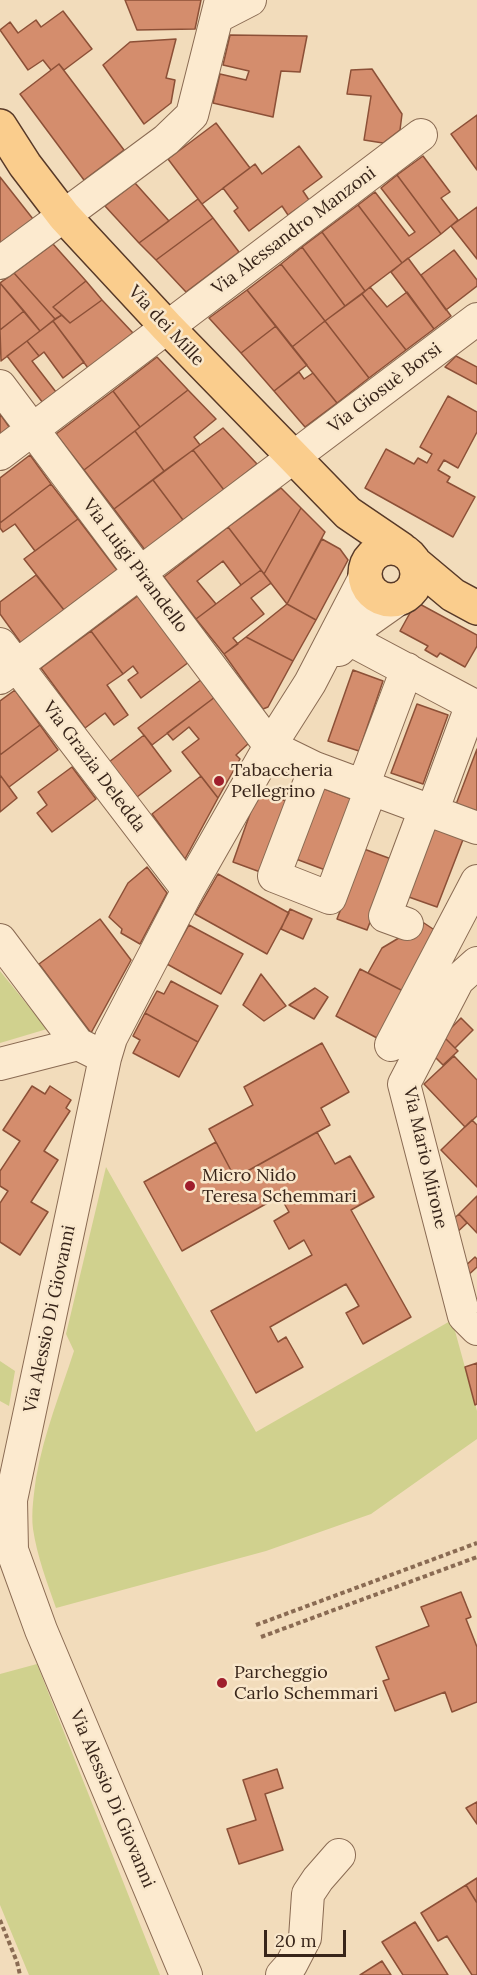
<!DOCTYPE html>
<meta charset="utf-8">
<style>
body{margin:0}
#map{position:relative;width:477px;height:1975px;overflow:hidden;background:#f2dcbb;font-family:Lora,serif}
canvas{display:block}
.scale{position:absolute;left:264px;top:1930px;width:82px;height:27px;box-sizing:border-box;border:3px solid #38251a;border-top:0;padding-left:8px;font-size:18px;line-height:21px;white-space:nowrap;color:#38251a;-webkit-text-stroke:4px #f9e7cb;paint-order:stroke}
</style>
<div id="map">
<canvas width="477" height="1975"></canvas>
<div class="scale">20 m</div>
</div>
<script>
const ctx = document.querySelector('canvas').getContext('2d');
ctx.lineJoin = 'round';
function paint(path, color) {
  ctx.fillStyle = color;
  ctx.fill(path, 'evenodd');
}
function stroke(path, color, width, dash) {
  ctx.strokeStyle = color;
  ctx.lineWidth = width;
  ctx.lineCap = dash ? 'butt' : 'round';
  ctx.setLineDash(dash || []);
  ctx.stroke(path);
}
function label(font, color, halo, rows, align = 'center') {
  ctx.font = font + ' Lora,serif';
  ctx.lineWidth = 5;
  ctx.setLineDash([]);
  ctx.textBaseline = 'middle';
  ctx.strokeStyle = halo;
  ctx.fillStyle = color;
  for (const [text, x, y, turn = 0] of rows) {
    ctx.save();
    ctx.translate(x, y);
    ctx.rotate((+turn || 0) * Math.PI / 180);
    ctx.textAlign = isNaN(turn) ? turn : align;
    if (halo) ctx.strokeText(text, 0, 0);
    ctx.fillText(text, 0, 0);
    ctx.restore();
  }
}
paint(new Path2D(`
 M0,971L47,1029L0,1043Z
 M106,1167L256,1432L452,1320L477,1411V1439L371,1514L266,1551L56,1608C47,1582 37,1556 33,1529C31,1512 34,1494 36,1478C44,1433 60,1394 74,1351L66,1334Z
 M0,1361L15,1371L9,1406L0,1401Z
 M37,1664L160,1975H29L0,1905V1674Z`), '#d0d18e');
const building = new Path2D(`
 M125,0H201L195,29L137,30Z
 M63,11L92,49L64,70L59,64L51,70L43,60L28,70L0,30L10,22L18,33L36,20L41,27Z
 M230,35L307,36L300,72L281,71L273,117L213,103L220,74L246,80L249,71L223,65Z
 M176,39L166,78L175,80L171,103L144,124L103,65L130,42Z
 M59,64L124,150L84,180L20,94Z
 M372,69L402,114L400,130L383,143L364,140L371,96L347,94L351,70Z
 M477,115V170L451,134Z
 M216,123L250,168L202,204L168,159Z
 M299,146L322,177L303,191L309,200L288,215L282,206L249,231L234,211L238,208L223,188L255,164L262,174Z
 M423,156L450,192L441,198L458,220L441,234L397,175Z
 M397,175L441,234L402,263L358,205L375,192L409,236L415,232L381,188Z
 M0,177L33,219L0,244Z
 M135,183L169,221L139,243L105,206Z
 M198,199L213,218L156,260L139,243Z
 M358,205L402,263L365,291L322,232Z
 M477,207V259L451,226Z
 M213,218L239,252L186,292L156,260Z
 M322,232L365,291L345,306L302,247Z
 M53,244L86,281L53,307L62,315L55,319L14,273Z
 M302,247L345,306L325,321L281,264Z
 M454,250L477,280V286L446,310L421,275Z
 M408,258L451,316L434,329L391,272Z
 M281,264L325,321L292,347L247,290Z
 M14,273L55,319L40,331L0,283Z
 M86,281L102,300L70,323L53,307Z
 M0,283L24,311L0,330Z
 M370,287L387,307L407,292L434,329L406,350L362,294Z
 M247,290L276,326L241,353L209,318Z
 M362,294L406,350L369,378L325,321Z
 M102,300L133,333L88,368L53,321L62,315L70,323Z
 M24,311L40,331L1,361L0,330Z
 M53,321L84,362L63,378L44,352L39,356L27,341Z
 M325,321L369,378L337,403L292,347Z
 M276,326L307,365L274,391L241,353Z
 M27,341L39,356L32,361L56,392L43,403L7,356Z
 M456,356L477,367V384L445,367Z
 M157,357L188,390L140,427L113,391Z
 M299,372L304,379L313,373L337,403L305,427L274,391Z
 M188,390L216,419L194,437L200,445L164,471L135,431Z
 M113,391L140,427L84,470L56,434Z
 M448,396L477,412V432L458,468L444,460L438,470L450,477L447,482L475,497L453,537L365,488L386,449L414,464L418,458L427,463L432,454L420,447Z
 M0,414L10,428L0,435Z
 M223,428L257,464L224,490L193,450Z
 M135,431L164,471L114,509L84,470Z
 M193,450L224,490L183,520L153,480Z
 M30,455L51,484L0,523V478Z
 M153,480L183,520L145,550L114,509Z
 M51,484L78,519L35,551L15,524L3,532L0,528V523Z
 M281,488L301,508L264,574L228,527Z
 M301,508L325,532L287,604L264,574Z
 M78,519L117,570L64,610L24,559Z
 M228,527L261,570L241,585L223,561L197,581L216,604L196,619L164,577Z
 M322,539L340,549L348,560L316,620L287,604Z
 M261,570L271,583L251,598L264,614L233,638L238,644L224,654L196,619Z
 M36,575L64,610L21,643L0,614V602Z
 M139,595L189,662L141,698L128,680L138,673L133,666L123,674L91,631Z
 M416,602L477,635V646L465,667L440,653L437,657L425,650L428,646L400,631Z
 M287,604L316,620L293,661L246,637Z
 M91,631L123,674L107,685L128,715L114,725L105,713L85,728L41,668Z
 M246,637L293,661L268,707L263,709L224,654Z
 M353,670L383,681L359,751L328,741Z
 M202,679L215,697L152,745L138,728Z
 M15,690L40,725L0,755V701Z
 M215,697L249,743L236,755L240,759L218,798L182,752L199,739L189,727L173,740L167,733Z
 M417,704L448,715L423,784L391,773Z
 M40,725L58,750L9,787L0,775V755Z
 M144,735L171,771L137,797L109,762Z
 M477,749V816L455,807Z
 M72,767L96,799L52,832L37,813L47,805L38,792Z
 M0,775L17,798L0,812Z
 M201,776L218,798L185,859L152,814Z
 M322,788L354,800L328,871L296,859Z
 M258,791L289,802L263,873L233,862Z
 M432,825L464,837L437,907L406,896Z
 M364,849L394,860L367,930L337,919Z
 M147,867L167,893L140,944L121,933L122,929L109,917L128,883Z
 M218,874L289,913L267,954L195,914Z
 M290,909L312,919L303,939L281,929Z
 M100,919L131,960L91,1033L39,964Z
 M424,923L436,931L403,991L368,973L382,948Z
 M189,925L243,954L221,994L167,964Z
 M360,969L403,991L377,1038L336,1016Z
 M261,974L286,1006L264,1021L243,1005Z
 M171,981L218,1006L198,1042L145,1013L157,991L164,994Z
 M315,988L328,997L314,1019L289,1005Z
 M145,1013L198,1042L179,1077L133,1053L140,1040L133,1036Z
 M461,1018L473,1030L455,1048L443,1036Z
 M442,1035L458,1051L443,1065L432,1054Z
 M322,1043L349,1092L321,1108L330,1125L235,1178L209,1129L253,1105L244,1087Z
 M454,1056L477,1080V1116L465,1127L424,1084Z
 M32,1086L45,1094L50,1086L71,1100L66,1108L70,1111L44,1151L58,1160L31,1202L48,1212L20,1255L0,1242V1203L8,1191L0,1186V1171L20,1141L3,1130Z
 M472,1120L477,1125V1187L441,1150Z
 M317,1132L335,1164L350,1156L374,1197L351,1210L411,1317L363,1344L346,1313L359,1306L346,1284L270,1327L278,1342L286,1337L303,1367L256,1393L211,1311L312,1255L304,1240L289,1249L274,1221L289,1212L280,1196L182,1251L144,1182L216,1142L235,1178Z
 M477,1196V1233L459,1214Z
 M459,1214L467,1223L454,1235L451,1221Z
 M475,1257L477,1259V1267L465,1278L463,1268Z
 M477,1363V1404L475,1405L465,1367Z
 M461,1592L471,1617L466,1619L477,1647V1702L452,1712L445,1692L395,1711L383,1681L389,1679L376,1647L429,1626L421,1607Z
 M277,1769L283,1788L265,1794L283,1850L239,1864L227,1829L256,1820L243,1780Z
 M477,1802V1824L466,1808Z
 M477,1878V1903L466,1885Z
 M466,1885L477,1903V1975H472L447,1936L438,1941L421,1913Z
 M415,1922L430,1946L448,1975H403L382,1942Z
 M382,1961L391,1975H360Z`);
paint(building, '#d48d6d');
stroke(building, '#8c5037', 1.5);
const minor = new Path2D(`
 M217,17L250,0
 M0,263L166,140L192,115L221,0
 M0,386L270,746L315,768L477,828
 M0,454L421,135
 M349,639L477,707
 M0,644L188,890
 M339,650L366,622L400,598
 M0,678L477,319
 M315,768L274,876L330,898L371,789
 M363,786L407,669
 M432,812L472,704
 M407,924L385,916L425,809
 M0,940L78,1044
 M477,963L458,980L404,1084L464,1316L477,1329
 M391,1045L477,881
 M0,1064L78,1044L96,1053
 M186,1975L41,1630L12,1550L11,1500L105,1058L111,1038L188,890L270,746L310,683L364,579
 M282,1975L291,1965L305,1938L308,1894L318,1879L339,1855`);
const major = new Path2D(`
 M0,126L25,165L64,216L167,327L348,513L401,549
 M365 574a26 26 0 1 1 52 0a26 26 0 1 1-52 0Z
 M416,564L453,595L477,608`);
stroke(minor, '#8a6b53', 34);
stroke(major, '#573928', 36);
stroke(new Path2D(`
 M256,1625L477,1543
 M261,1637L477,1557
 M0,1920L17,1962L20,1975`), '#8a6b53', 4, [4.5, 3]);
stroke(minor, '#fceacf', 32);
stroke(major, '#facd8d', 33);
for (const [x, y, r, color] of [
 [219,781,6,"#9f1e2c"],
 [190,1186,6,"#9f1e2c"],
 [222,1683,6,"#9f1e2c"]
]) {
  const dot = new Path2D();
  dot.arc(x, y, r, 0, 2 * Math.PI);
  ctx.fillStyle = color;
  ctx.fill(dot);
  stroke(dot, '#f9e7cb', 2);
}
label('18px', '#38251a', '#f9e7cb', [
 ["Via Alessandro Manzoni",294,231,-37],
 ["Via dei Mille",166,326,47],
 ["Via Giosuè Borsi",385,388,-37],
 ["Via Luigi Pirandello",135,566,53],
 ["Via Grazia Deledda",94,767,53],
 ["Via Mario Mirone",425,1158,77],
 ["Via Alessio Di Giovanni",50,1319,-78],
 ["Via Alessio Di Giovanni",112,1799,67]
]);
label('18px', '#38251a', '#f9e7cb', [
 ["Tabaccheria",231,771],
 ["Pellegrino",231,792],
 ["Micro Nido",202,1176],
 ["Teresa Schemmari",202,1197],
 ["Parcheggio",234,1673],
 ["Carlo Schemmari",234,1694]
], 'left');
</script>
